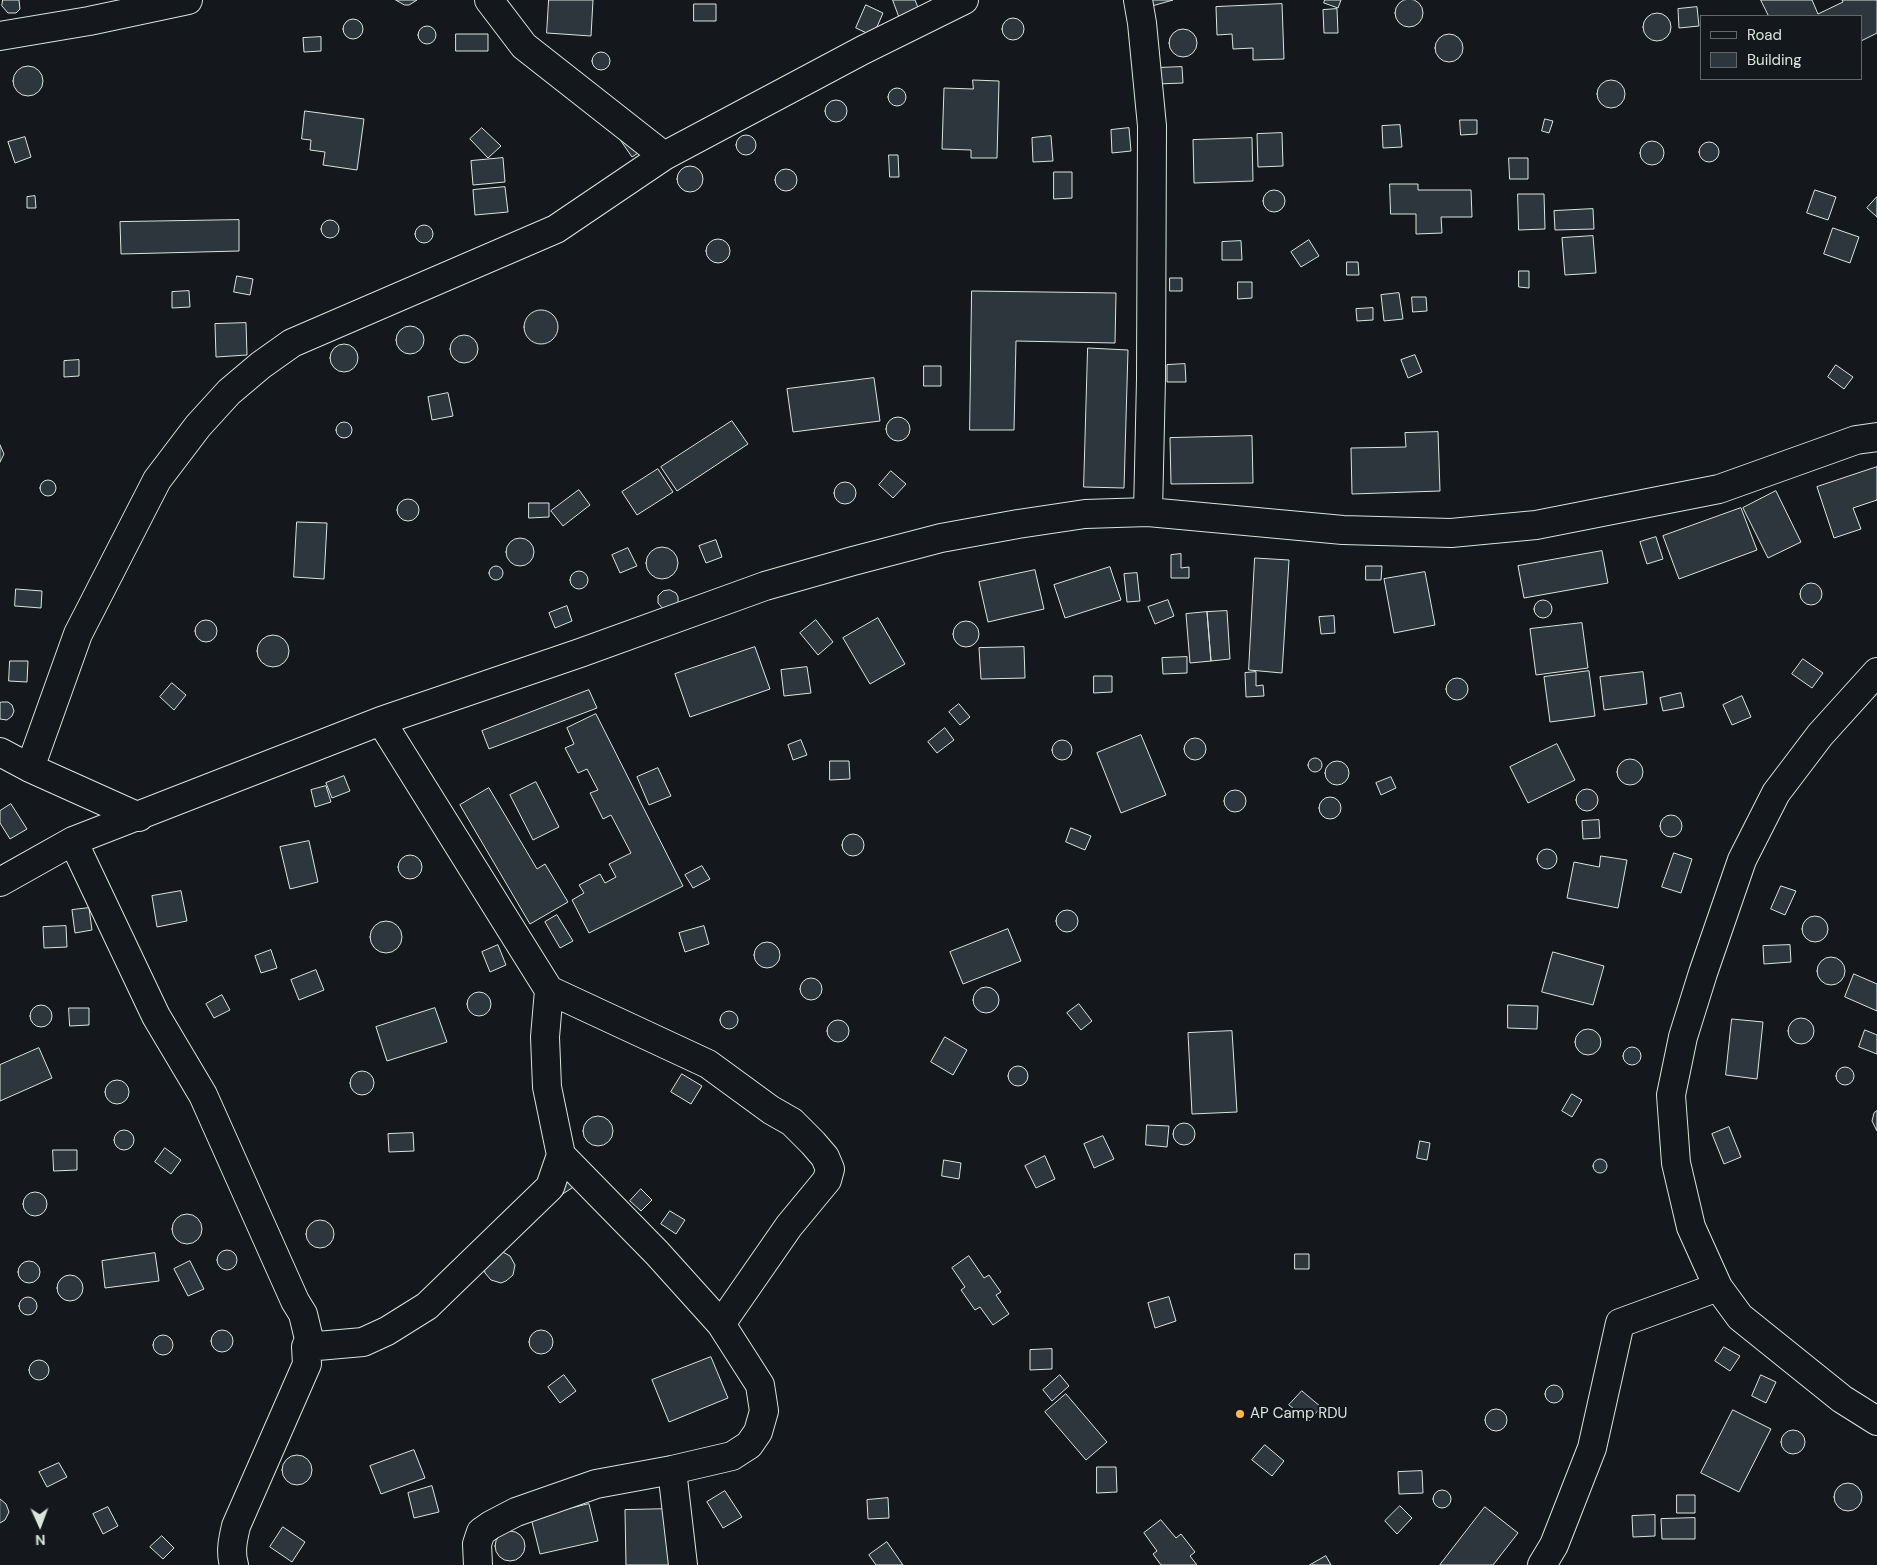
<!DOCTYPE html>
<style>
body{margin:0}
#map{position:relative;width:1877px;height:1565px;overflow:hidden;background:#14181c;font-family:"DM Sans",sans-serif}
canvas{display:block}
.legend{position:absolute;left:1700px;top:15px;width:162px;height:65px;box-sizing:border-box;background:#14181c;border:1px solid #626a69;margin:0;padding:6px 9px;list-style:none;font-size:15px;color:#d8e6dc}
.legend li{display:flex;align-items:center;gap:10px;height:25px}
.legend b{width:25px;border:1px solid #626a69}
.north{position:absolute;left:15px;top:1500px;width:50px;height:50px;-webkit-text-stroke:4px #14181c;paint-order:stroke;rotate:178deg;font-size:14px;font-weight:700;line-height:20px;text-align:center;color:#d8e6dc}
.north::after{content:'';display:block;margin:auto;width:18px;height:22px;background:#d8e6dc;clip-path:polygon(50% 0,100% 100%,50% 72%,0 100%)}
</style>
<div id="map">
<canvas width="1877" height="1565"></canvas>
<ul class="legend">
<li><b style="height:6px;background:#14181c"></b>Road</li>
<li><b style="height:14px;background:#2c363c"></b>Building</li>
</ul>
<div class="north">N</div>
</div>
<script>
const ctx = document.querySelector('canvas').getContext('2d');
ctx.lineJoin = 'round';
function paint(path, color) {
  ctx.fillStyle = color;
  ctx.fill(path, 'evenodd');
}
function stroke(path, color, width, dash) {
  ctx.strokeStyle = color;
  ctx.lineWidth = width;
  ctx.lineCap = dash ? 'butt' : 'round';
  ctx.setLineDash(dash || []);
  ctx.stroke(path);
}
function label(font, color, halo, rows, align = 'center') {
  ctx.font = font + ' "DM Sans",sans-serif';
  ctx.lineWidth = 4;
  ctx.setLineDash([]);
  ctx.textBaseline = 'middle';
  ctx.strokeStyle = halo;
  ctx.fillStyle = color;
  for (const [text, x, y, turn = 0] of rows) {
    ctx.save();
    ctx.translate(x, y);
    ctx.rotate((+turn || 0) * Math.PI / 180);
    ctx.textAlign = isNaN(turn) ? turn : align;
    if (halo) ctx.strokeText(text, 0, 0);
    ctx.fillText(text, 0, 0);
    ctx.restore();
  }
}
const building = new Path2D(`
 M1395 13a14 14 0 1 1 28 0a14 14 0 1 1-28 0Z
 M3,0H19L20,9L16,13H8L2,6Z
 M396,0H417L409,5H405Z
 M549,0H593L591,36L547,33Z
 M893,0H915L919,10L900,19Z
 M1151,0H1173L1152,6Z
 M1325,0H1341L1338,8L1324,3Z
 M1761,0H1812L1818,14L1843,2L1842,0H1877V33L1861,41V16H1769Z
 M694,4H716V21H694Z
 M1282,4L1284,59L1253,60V48L1233,49L1232,34L1217,35L1216,7Z
 M866,5L883,13L873,36L856,28Z
 M1697,7L1699,26L1679,28L1678,9Z
 M1337,9L1338,33H1324L1323,10Z
 M1643 27a14 14 0 1 1 28 0a14 14 0 1 1-28 0Z
 M1002 29a11 11 0 1 1 22 0a11 11 0 1 1-22 0Z
 M343 29a10 10 0 1 1 20 0a10 10 0 1 1-20 0Z
 M418 35a9 9 0 1 1 18 0a9 9 0 1 1-18 0Z
 M1169 43a14 14 0 1 1 28 0a14 14 0 1 1-28 0Z
 M1435 48a14 14 0 1 1 28 0a14 14 0 1 1-28 0Z
 M456,34H488V51H456Z
 M321,37V51L304,52L303,38Z
 M592 61a9 9 0 1 1 18 0a9 9 0 1 1-18 0Z
 M13 81a15 15 0 1 1 30 0a15 15 0 1 1-30 0Z
 M1182,67L1183,83L1157,84L1156,68Z
 M973,80L999,81L997,158H971V150L942,149L944,88L973,89Z
 M1597 94a14 14 0 1 1 28 0a14 14 0 1 1-28 0Z
 M888 97a9 9 0 1 1 18 0a9 9 0 1 1-18 0Z
 M825 111a11 11 0 1 1 22 0a11 11 0 1 1-22 0Z
 M305,111L364,119L357,170L323,165L325,152L310,150L311,140L302,139Z
 M1545,119L1553,121L1549,133L1542,131Z
 M1460,120H1477V134L1461,135Z
 M1400,125L1402,147L1383,148L1382,126Z
 M482,128L501,146L488,158L470,139Z
 M1129,128L1131,151L1112,153L1111,130Z
 M1282,133L1283,166L1258,167L1257,134Z
 M736 145a10 10 0 1 1 20 0a10 10 0 1 1-20 0Z
 M630,135L641,151L632,157L621,141Z
 M1051,136L1053,161L1033,162L1032,138Z
 M25,137L31,157L15,163L8,142Z
 M1252,138L1253,181L1194,183L1193,140Z
 M1640 153a12 12 0 1 1 24 0a12 12 0 1 1-24 0Z
 M1699 152a10 10 0 1 1 20 0a10 10 0 1 1-20 0Z
 M889,155H898L899,177H890Z
 M503,158L505,182L473,185L471,161Z
 M1509,158H1528V179H1510Z
 M677 179a13 13 0 1 1 26 0a13 13 0 1 1-26 0Z
 M775 180a11 11 0 1 1 22 0a11 11 0 1 1-22 0Z
 M1054,172H1072V198L1054,199Z
 M1390,184H1418V190H1471L1472,217H1441L1442,233L1416,234V214H1391Z
 M505,187L508,212L475,215L473,190Z
 M1815,190L1836,197L1828,220L1807,213Z
 M1263 201a11 11 0 1 1 22 0a11 11 0 1 1-22 0Z
 M1518,194H1544L1545,229L1519,230Z
 M35,196L36,208H27V197Z
 M1877,197V217L1867,208Z
 M1593,209L1594,229L1555,230L1554,211Z
 M321 229a9 9 0 1 1 18 0a9 9 0 1 1-18 0Z
 M239,220V251L121,254L120,222Z
 M415 234a9 9 0 1 1 18 0a9 9 0 1 1-18 0Z
 M1833,228L1859,237L1850,263L1824,254Z
 M1593,236L1596,273L1565,275L1562,238Z
 M706 251a12 12 0 1 1 24 0a12 12 0 1 1-24 0Z
 M1309,240L1319,256L1301,267L1291,252Z
 M1241,241L1242,260H1222V242Z
 M1347,262H1358L1359,275H1347Z
 M1519,271H1529V288L1519,287Z
 M237,276L253,279L250,295L234,292Z
 M1170,278H1182V291H1170Z
 M1238,282H1252V298L1238,299Z
 M189,291L190,307L172,308V292Z
 M972,291L1116,293L1115,343L1016,341L1014,430H970Z
 M1399,293L1403,319L1384,321L1381,295Z
 M1412,297H1426L1427,311L1413,312Z
 M1373,308V320L1357,321L1356,309Z
 M524 327a17 17 0 1 1 34 0a17 17 0 1 1-34 0Z
 M246,323L247,355L216,357L215,324Z
 M396 340a14 14 0 1 1 28 0a14 14 0 1 1-28 0Z
 M450 349a14 14 0 1 1 28 0a14 14 0 1 1-28 0Z
 M330 358a14 14 0 1 1 28 0a14 14 0 1 1-28 0Z
 M1088,348L1128,350L1124,488L1084,487Z
 M1415,355L1422,372L1408,378L1401,360Z
 M79,360V376L64,377V361Z
 M1185,364L1186,382H1167V365Z
 M1836,365L1853,377L1844,389L1828,377Z
 M924,366H941V386H924Z
 M874,378L880,421L793,432L787,389Z
 M448,393L453,416L432,420L428,397Z
 M886 429a12 12 0 1 1 24 0a12 12 0 1 1-24 0Z
 M732,421L748,444L677,491L661,467Z
 M336 430a8 8 0 1 1 16 0a8 8 0 1 1-16 0Z
 M1438,432L1440,491L1352,494L1351,448L1406,447L1405,433Z
 M1252,436L1253,483L1171,484L1170,438Z
 M0,445L4,454L0,462Z
 M1877,467V500L1853,508L1861,529L1834,538L1817,487Z
 M658,469L673,492L637,515L622,492Z
 M891,471L906,484L893,498L879,485Z
 M40 488a8 8 0 1 1 16 0a8 8 0 1 1-16 0Z
 M834 493a11 11 0 1 1 22 0a11 11 0 1 1-22 0Z
 M579,490L590,505L563,526L551,511Z
 M1776,491L1801,542L1768,558L1743,508Z
 M397 510a11 11 0 1 1 22 0a11 11 0 1 1-22 0Z
 M529,503H549V517L529,518Z
 M1741,508L1757,550L1679,579L1663,536Z
 M297,522L327,523L324,579L294,577Z
 M1656,537L1663,559L1647,564L1640,542Z
 M506 552a14 14 0 1 1 28 0a14 14 0 1 1-28 0Z
 M716,540L722,557L706,563L699,546Z
 M646 563a16 16 0 1 1 32 0a16 16 0 1 1-32 0Z
 M628,548L637,566L620,573L612,555Z
 M1602,551L1608,583L1524,598L1518,566Z
 M1181,554V568L1189,567V578H1171V555Z
 M1255,558L1289,560L1282,673L1249,670Z
 M1366,566H1382L1381,580H1366Z
 M489 573a7 7 0 1 1 14 0a7 7 0 1 1-14 0Z
 M1110,567L1121,600L1065,618L1054,585Z
 M1035,570L1044,609L988,622L979,582Z
 M570 580a9 9 0 1 1 18 0a9 9 0 1 1-18 0Z
 M1425,572L1435,625L1394,633L1384,579Z
 M1137,573L1140,601L1127,602L1124,574Z
 M1800 594a11 11 0 1 1 22 0a11 11 0 1 1-22 0Z
 M16,589L42,591L41,608L15,606Z
 M670,590L676,593L678,597V603L664,610L658,603V596L663,591Z
 M1168,600L1174,616L1155,624L1148,607Z
 M1534 609a9 9 0 1 1 18 0a9 9 0 1 1-18 0Z
 M567,606L572,621L555,628L549,613Z
 M1227,611L1230,659L1211,661L1207,612Z
 M1207,612L1211,661L1190,663L1186,614Z
 M1334,616L1335,633L1321,634L1319,617Z
 M878,618L905,664L870,684L843,638Z
 M195 631a11 11 0 1 1 22 0a11 11 0 1 1-22 0Z
 M816,620L833,642L818,655L800,633Z
 M953 634a13 13 0 1 1 26 0a13 13 0 1 1-26 0Z
 M1582,623L1588,668L1536,675L1530,629Z
 M257 651a16 16 0 1 1 32 0a16 16 0 1 1-32 0Z
 M755,647L770,689L690,717L675,674Z
 M1024,647L1025,678L981,679L979,648Z
 M1187,657V673L1163,674L1162,658Z
 M1803,659L1823,673L1812,688L1792,674Z
 M10,661H28L27,682L9,681Z
 M807,667L811,693L784,696L781,670Z
 M1589,671L1595,716L1550,722L1544,677Z
 M1256,672V686L1263,685L1264,696L1246,697L1245,673Z
 M1643,672L1647,704L1604,710L1600,677Z
 M1094,676H1112V692L1094,693Z
 M1446 689a11 11 0 1 1 22 0a11 11 0 1 1-22 0Z
 M172,683L186,695L174,710L160,697Z
 M589,690L597,708L489,749L482,731Z
 M1681,693L1684,707L1663,711L1660,698Z
 M1742,696L1751,717L1732,725L1723,705Z
 M2,702H8L12,705L14,711L12,716L7,720L0,719V703Z
 M959,704L970,717L960,725L949,712Z
 M596,714L683,886L589,933L572,900L584,893L579,885L600,874L605,883L616,877L609,864L631,853L611,815L603,819L590,793L598,790L587,769L578,773L565,748L574,744L567,728Z
 M945,728L954,740L937,753L928,742Z
 M1141,735L1166,795L1121,813L1097,753Z
 M1184 749a11 11 0 1 1 22 0a11 11 0 1 1-22 0Z
 M1052 750a10 10 0 1 1 20 0a10 10 0 1 1-20 0Z
 M801,740L807,755L793,760L788,745Z
 M1557,744L1575,780L1528,803L1510,767Z
 M1308 765a7 7 0 1 1 14 0a7 7 0 1 1-14 0Z
 M1617 772a13 13 0 1 1 26 0a13 13 0 1 1-26 0Z
 M830,761H849L850,779L830,780Z
 M1325 773a12 12 0 1 1 24 0a12 12 0 1 1-24 0Z
 M658,768L671,796L649,805L637,777Z
 M344,776L350,791L332,798L326,783Z
 M1391,777L1396,788L1381,795L1376,783Z
 M536,782L559,827L533,840L510,795Z
 M326,786L331,802L315,807L311,790Z
 M489,788L537,869L545,864L568,902L530,924L460,805Z
 M1576 800a11 11 0 1 1 22 0a11 11 0 1 1-22 0Z
 M1224 801a11 11 0 1 1 22 0a11 11 0 1 1-22 0Z
 M1319 808a11 11 0 1 1 22 0a11 11 0 1 1-22 0Z
 M11,804L27,829L10,839L0,823V811Z
 M1660 826a11 11 0 1 1 22 0a11 11 0 1 1-22 0Z
 M1599,820L1600,838L1583,839L1582,821Z
 M1071,828L1091,836L1085,850L1066,842Z
 M842 845a11 11 0 1 1 22 0a11 11 0 1 1-22 0Z
 M309,841L318,882L290,889L280,847Z
 M1537 859a10 10 0 1 1 20 0a10 10 0 1 1-20 0Z
 M1674,853L1692,859L1681,893L1662,887Z
 M398 867a12 12 0 1 1 24 0a12 12 0 1 1-24 0Z
 M1601,856L1627,860L1618,908L1567,898L1574,862L1599,867Z
 M702,866L710,879L693,888L685,875Z
 M1781,886L1796,891L1785,915L1771,909Z
 M181,891L187,921L157,927L152,896Z
 M89,908L92,930L75,933L72,910Z
 M1056 921a11 11 0 1 1 22 0a11 11 0 1 1-22 0Z
 M557,915L573,941L560,948L545,922Z
 M1802 929a13 13 0 1 1 26 0a13 13 0 1 1-26 0Z
 M370 937a16 16 0 1 1 32 0a16 16 0 1 1-32 0Z
 M66,926L67,947L44,948L43,927Z
 M704,926L709,944L685,952L679,933Z
 M1008,929L1021,961L963,984L950,952Z
 M754 955a13 13 0 1 1 26 0a13 13 0 1 1-26 0Z
 M498,945L506,965L490,972L482,952Z
 M1790,945L1791,962L1764,964L1763,946Z
 M271,950L277,968L261,973L255,956Z
 M1553,952L1604,966L1593,1005L1542,992Z
 M1817 971a14 14 0 1 1 28 0a14 14 0 1 1-28 0Z
 M316,970L324,990L299,1000L291,980Z
 M1854,974L1877,984V1011L1845,997Z
 M800 989a11 11 0 1 1 22 0a11 11 0 1 1-22 0Z
 M973 1000a13 13 0 1 1 26 0a13 13 0 1 1-26 0Z
 M467 1004a12 12 0 1 1 24 0a12 12 0 1 1-24 0Z
 M222,995L230,1010L214,1018L206,1004Z
 M1079,1004L1092,1021L1081,1030L1067,1013Z
 M1508,1005L1538,1006L1537,1029L1508,1028Z
 M30 1016a11 11 0 1 1 22 0a11 11 0 1 1-22 0Z
 M69,1008H89V1025L70,1026Z
 M435,1008L447,1042L387,1061L376,1027Z
 M720 1020a9 9 0 1 1 18 0a9 9 0 1 1-18 0Z
 M1788 1031a13 13 0 1 1 26 0a13 13 0 1 1-26 0Z
 M1732,1019L1763,1022L1757,1079L1726,1075Z
 M827 1031a11 11 0 1 1 22 0a11 11 0 1 1-22 0Z
 M1575 1042a13 13 0 1 1 26 0a13 13 0 1 1-26 0Z
 M1865,1030L1877,1035V1054L1859,1047Z
 M1232,1031L1237,1112L1192,1114L1188,1033Z
 M945,1037L967,1050L953,1075L931,1062Z
 M1623 1056a9 9 0 1 1 18 0a9 9 0 1 1-18 0Z
 M39,1048L52,1078L0,1101V1065Z
 M1008 1076a10 10 0 1 1 20 0a10 10 0 1 1-20 0Z
 M1836 1076a9 9 0 1 1 18 0a9 9 0 1 1-18 0Z
 M350 1083a12 12 0 1 1 24 0a12 12 0 1 1-24 0Z
 M682,1074L702,1086L691,1104L671,1092Z
 M105 1092a12 12 0 1 1 24 0a12 12 0 1 1-24 0Z
 M1572,1094L1582,1100L1572,1117L1562,1111Z
 M1877,1111V1131L1872,1121L1874,1113Z
 M583 1131a15 15 0 1 1 30 0a15 15 0 1 1-30 0Z
 M1173 1134a11 11 0 1 1 22 0a11 11 0 1 1-22 0Z
 M1147,1125L1169,1126L1167,1147L1146,1145Z
 M1729,1127L1741,1157L1724,1164L1712,1134Z
 M114 1140a10 10 0 1 1 20 0a10 10 0 1 1-20 0Z
 M413,1133L414,1151L389,1152L388,1134Z
 M1103,1136L1114,1159L1094,1168L1084,1144Z
 M1420,1141L1430,1143L1427,1160L1417,1158Z
 M165,1148L181,1160L171,1174L155,1162Z
 M53,1150H77V1170L54,1171Z
 M1045,1156L1055,1179L1036,1188L1025,1166Z
 M1593 1166a7 7 0 1 1 14 0a7 7 0 1 1-14 0Z
 M944,1160L961,1163L959,1179L942,1176Z
 M570,1178L575,1186L558,1197L553,1189Z
 M641,1189L652,1200L641,1211L630,1201Z
 M23 1204a12 12 0 1 1 24 0a12 12 0 1 1-24 0Z
 M670,1211L685,1220L676,1234L661,1224Z
 M172 1229a15 15 0 1 1 30 0a15 15 0 1 1-30 0Z
 M306 1234a14 14 0 1 1 28 0a14 14 0 1 1-28 0Z
 M217 1260a10 10 0 1 1 20 0a10 10 0 1 1-20 0Z
 M501,1251L510,1256L515,1265L513,1275L506,1281L501,1283L491,1280L485,1273L484,1268Z
 M155,1253L159,1281L105,1288L102,1261Z
 M1295,1254H1309V1269H1295Z
 M969,1256L984,1278L989,1275L1001,1292L996,1295L1009,1314L993,1325L980,1307L975,1310L961,1290L965,1287L952,1268Z
 M18 1272a11 11 0 1 1 22 0a11 11 0 1 1-22 0Z
 M190,1261L204,1289L188,1296L174,1269Z
 M57 1288a13 13 0 1 1 26 0a13 13 0 1 1-26 0Z
 M19 1306a9 9 0 1 1 18 0a9 9 0 1 1-18 0Z
 M1169,1297L1176,1321L1155,1328L1148,1303Z
 M211 1341a11 11 0 1 1 22 0a11 11 0 1 1-22 0Z
 M529 1342a12 12 0 1 1 24 0a12 12 0 1 1-24 0Z
 M153 1345a10 10 0 1 1 20 0a10 10 0 1 1-20 0Z
 M1724,1347L1740,1356L1730,1371L1715,1361Z
 M1052,1349V1369L1030,1370V1350Z
 M711,1357L728,1398L669,1422L652,1380Z
 M29 1370a10 10 0 1 1 20 0a10 10 0 1 1-20 0Z
 M564,1375L576,1391L560,1403L548,1387Z
 M1060,1375L1069,1386L1052,1401L1043,1390Z
 M1761,1375L1776,1382L1766,1403L1752,1396Z
 M1545 1394a9 9 0 1 1 18 0a9 9 0 1 1-18 0Z
 M1302,1391L1321,1407L1309,1421L1289,1405Z
 M1066,1394L1107,1442L1086,1460L1045,1412Z
 M1485 1420a11 11 0 1 1 22 0a11 11 0 1 1-22 0Z
 M1733,1410L1771,1429L1739,1492L1701,1473Z
 M1781 1442a12 12 0 1 1 24 0a12 12 0 1 1-24 0Z
 M1265,1445L1284,1461L1272,1476L1252,1460Z
 M414,1450L425,1478L381,1494L370,1466Z
 M282 1470a15 15 0 1 1 30 0a15 15 0 1 1-30 0Z
 M59,1463L67,1477L47,1487L39,1472Z
 M1097,1467H1116L1117,1492L1097,1493Z
 M1422,1471L1423,1493L1399,1494L1398,1472Z
 M1834 1497a14 14 0 1 1 28 0a14 14 0 1 1-28 0Z
 M432,1486L439,1512L414,1518L408,1493Z
 M1433 1499a9 9 0 1 1 18 0a9 9 0 1 1-18 0Z
 M725,1491L742,1517L723,1528L707,1502Z
 M1677,1495H1695V1513H1677Z
 M888,1498L889,1518L868,1519L867,1500Z
 M0,1499L6,1504L9,1512L5,1520L0,1523Z
 M589,1504L598,1541L540,1554L531,1518Z
 M1400,1506L1412,1518L1397,1534L1385,1521Z
 M108,1507L118,1526L103,1534L93,1514Z
 M1485,1507L1518,1533L1493,1565H1440Z
 M670,1509L671,1565H626L625,1510Z
 M1655,1515V1536L1633,1537L1632,1516Z
 M1695,1518V1539H1662L1661,1519Z
 M1161,1520L1176,1538L1181,1534L1195,1552L1190,1556L1197,1565H1161L1153,1554L1157,1551L1144,1533Z
 M283,1527L305,1542L292,1562L270,1547Z
 M495 1546a15 15 0 1 1 30 0a15 15 0 1 1-30 0Z
 M162,1536L174,1548L163,1559L150,1547Z
 M887,1542L903,1565H876L869,1555Z
 M1326,1556L1331,1565H1310Z`);
paint(building, '#2c363c');
stroke(building, '#d8e6dc', 1);
const street = new Path2D(`
 M489,0L524,46L664,156
 M1138,0L1142,23L1152,126L1151,379L1148,512
 M0,36L89,21L188,0
 M381,721L549,990L708,1064L771,1110L792,1122L813,1143L825,1157L830,1169L827,1180L789,1226L721,1324
 M0,752L30,768L139,817
 M30,768L78,634L157,480L198,426L229,392L261,365L292,343L556,229L664,156L863,50L964,0
 M73,841L156,1016L203,1095L295,1301L303,1314L309,1339L306,1347L307,1364L236,1526C233,1539 230,1552 234,1565
 M0,882L73,841L381,721L580,653L765,586L853,561L941,538L1018,524L1085,514L1148,512L1343,530L1451,533L1536,525L1719,489L1856,440L1877,437
 M1718,1287L1691,1227L1676,1163L1671,1095L1683,1037L1703,973L1742,860L1776,793L1820,735L1877,672
 M306,1347L363,1342L387,1331L427,1306L550,1187L561,1155L547,1087L545,1037L549,990
 M672,1470L683,1565
 M478,1565L477,1544L481,1532L491,1525L516,1512L596,1484L672,1470L732,1456L749,1445L758,1432L764,1411L760,1385L721,1324L657,1253L561,1155
 M1542,1565L1554,1545L1592,1448L1620,1323L1718,1287L1740,1317L1842,1399L1877,1421`);
stroke(street, '#d8e6dc', 30);
stroke(street, '#14181c', 28);
for (const [x, y, r, color] of [
 [1240,1414,5,"#ffb74d"]
]) {
  const dot = new Path2D();
  dot.arc(x, y, r, 0, 2 * Math.PI);
  ctx.fillStyle = color;
  ctx.fill(dot);
  stroke(dot, '#14181c', 2);
}
label('15px', '#d8e6dc', '#14181c', [
 ["AP Camp RDU",1250,1414]
], 'left');
</script>
